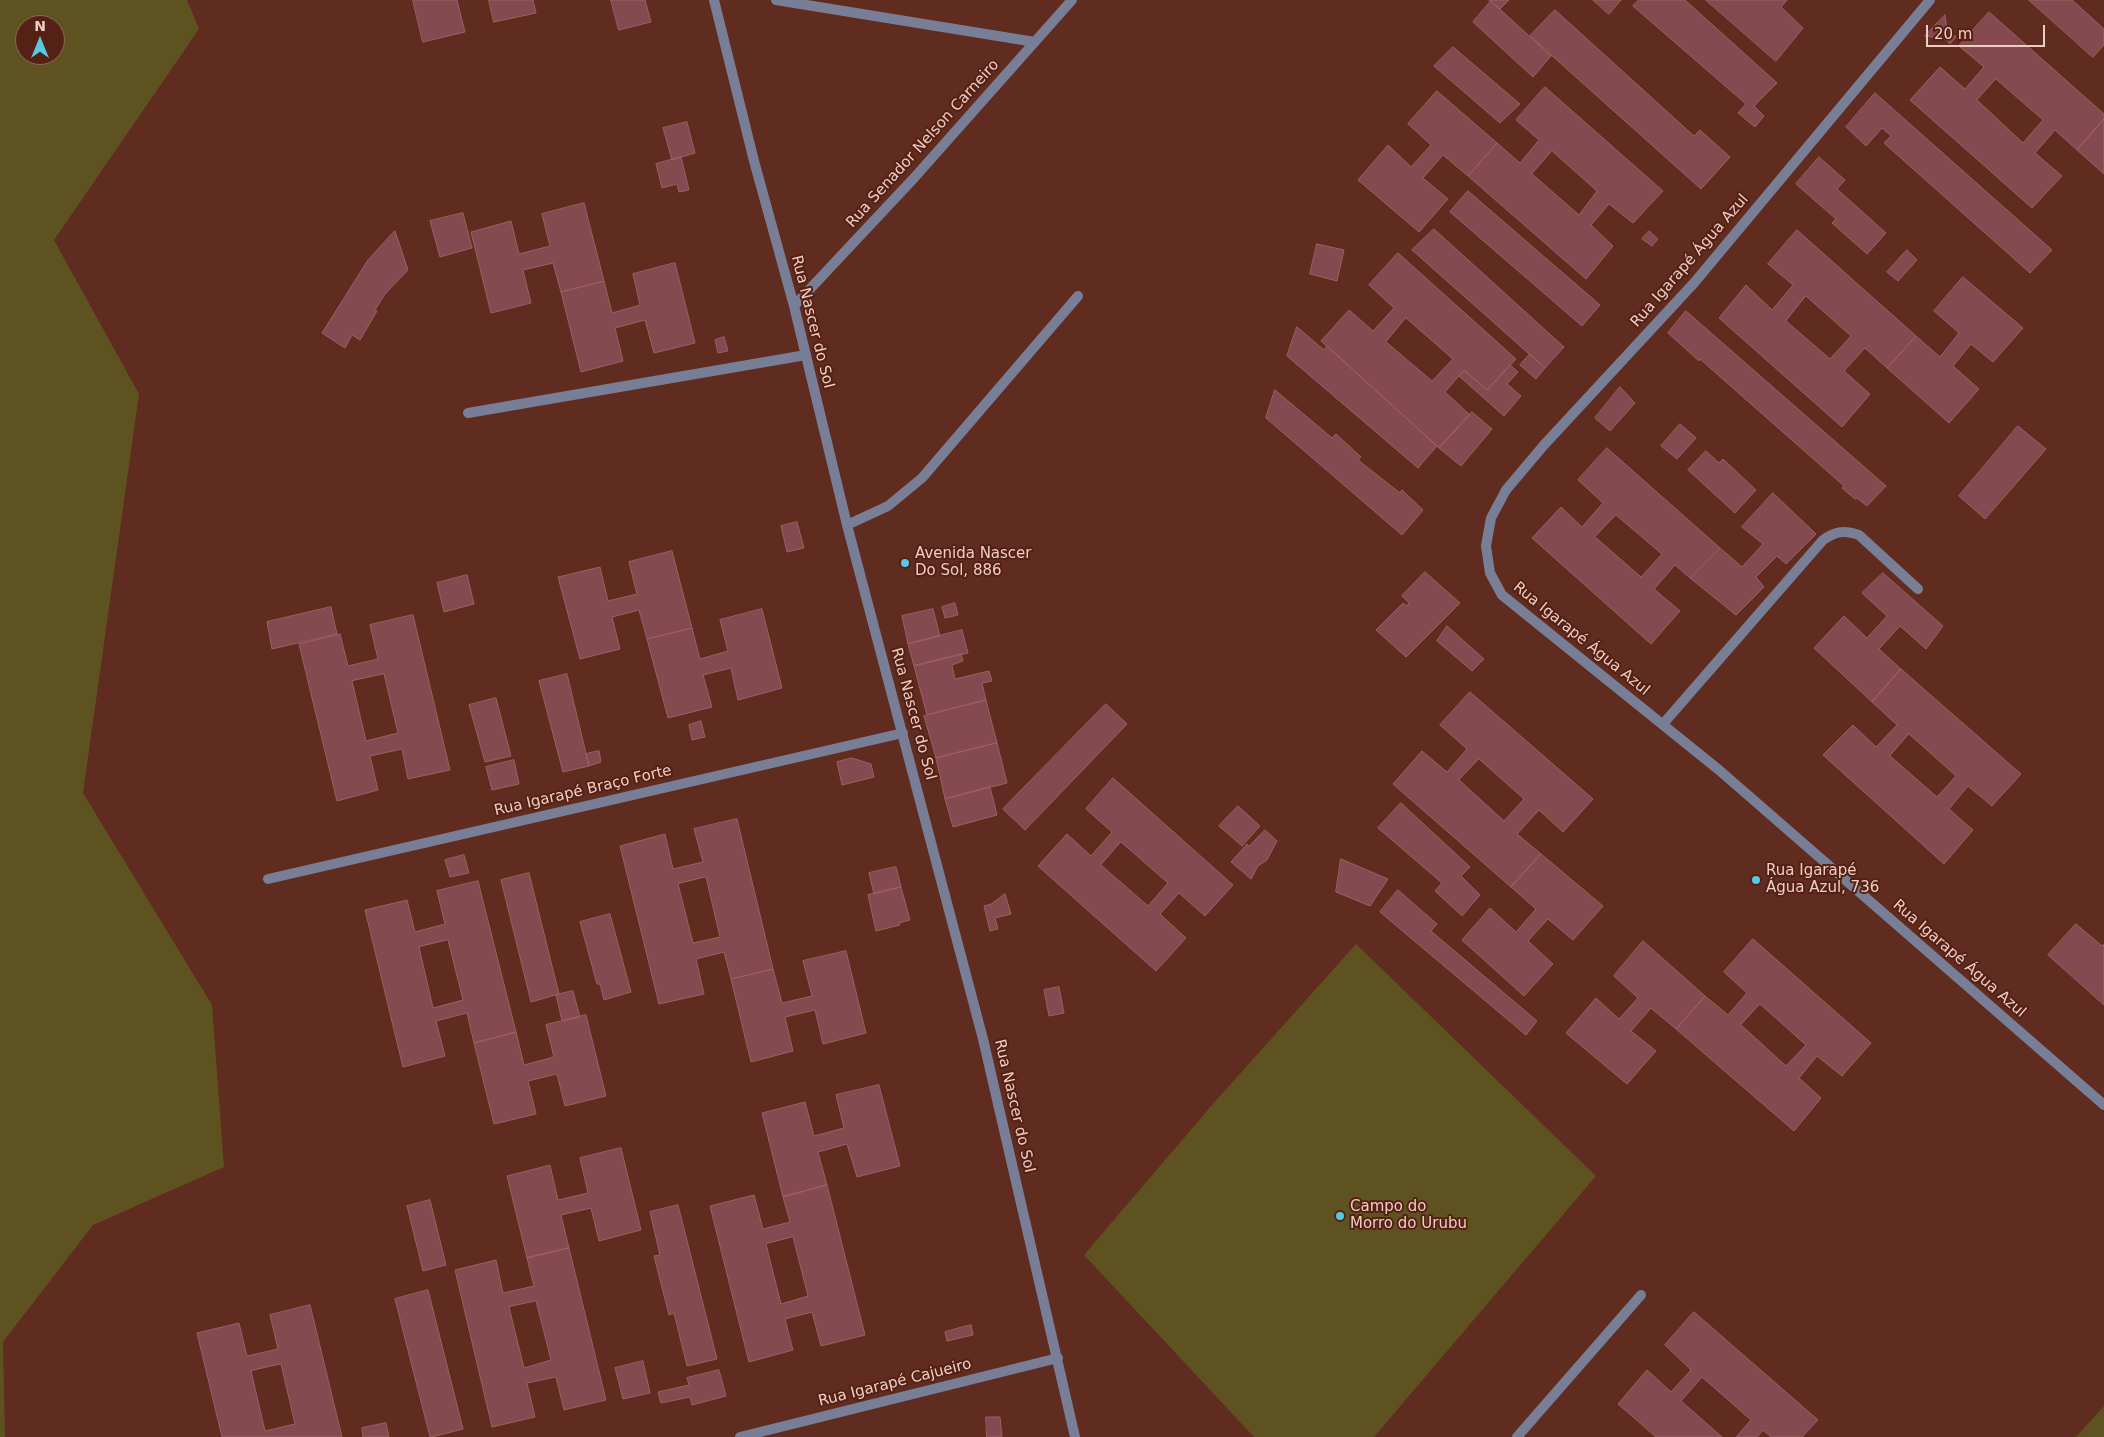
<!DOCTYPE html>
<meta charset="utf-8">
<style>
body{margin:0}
#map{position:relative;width:2104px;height:1437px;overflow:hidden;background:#602c1f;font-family:"DejaVu Sans",sans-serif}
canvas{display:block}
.north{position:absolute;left:15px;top:15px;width:50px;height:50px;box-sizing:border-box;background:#552115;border:1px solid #92655b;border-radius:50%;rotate:0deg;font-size:14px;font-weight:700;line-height:20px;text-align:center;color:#eeccc4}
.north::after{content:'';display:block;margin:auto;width:18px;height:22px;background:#57c9e2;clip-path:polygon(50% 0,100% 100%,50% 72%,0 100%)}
.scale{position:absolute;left:1926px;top:25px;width:119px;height:22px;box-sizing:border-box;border:2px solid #eeccc4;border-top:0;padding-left:6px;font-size:15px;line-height:18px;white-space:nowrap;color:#eeccc4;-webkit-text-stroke:4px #552115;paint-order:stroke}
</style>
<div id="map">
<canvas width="2104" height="1437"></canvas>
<div class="north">N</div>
<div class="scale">20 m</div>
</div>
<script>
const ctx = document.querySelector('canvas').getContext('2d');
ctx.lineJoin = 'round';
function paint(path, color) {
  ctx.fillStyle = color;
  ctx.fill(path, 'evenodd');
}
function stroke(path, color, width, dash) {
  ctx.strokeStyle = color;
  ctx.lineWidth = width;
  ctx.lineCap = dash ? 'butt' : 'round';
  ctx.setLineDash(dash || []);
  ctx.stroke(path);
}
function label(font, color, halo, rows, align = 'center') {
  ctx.font = font + ' "DejaVu Sans",sans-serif';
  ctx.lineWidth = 4;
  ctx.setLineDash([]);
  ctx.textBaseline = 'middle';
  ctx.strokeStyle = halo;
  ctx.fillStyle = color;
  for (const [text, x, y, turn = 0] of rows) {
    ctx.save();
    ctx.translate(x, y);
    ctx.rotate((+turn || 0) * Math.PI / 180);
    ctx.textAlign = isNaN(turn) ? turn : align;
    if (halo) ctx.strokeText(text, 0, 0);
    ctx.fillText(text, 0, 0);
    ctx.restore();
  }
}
paint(new Path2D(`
 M0,0H187L199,29L54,240L139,394L83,793L212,1005L224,1167L93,1225L3,1342L5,1437H0ZM25,25H55V55H25Z
 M1356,944L1596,1176L1374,1437H1254L1084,1255L1212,1105Z
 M2104,1406V1437H2076Z`), '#5e5220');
const building = new Path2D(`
 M413,0H457L465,32L423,42Z
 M489,0H533L536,13L494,22Z
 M611,0H645L651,22L619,30Z
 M1489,0H1509L1500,9Z
 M1593,0H1621L1609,14Z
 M1639,0H1685L1777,83L1754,106L1764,116L1755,127L1738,113L1746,104L1633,6Z
 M1706,0H1787L1781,7L1803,28L1776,61Z
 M2029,0H2072L2104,29V45L2093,57Z
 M1491,1L1551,56L1533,77L1473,22Z
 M1555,10L1694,136L1700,130L1730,157L1701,189L1530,36Z
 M1989,12L2104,114V119L2077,150L2055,130L2035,153L2062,176L2032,208L1910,100L1940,67L1965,89L1984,67L1959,46ZM1996,79L2043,120L2023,143L1977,100Z
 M1945,15L1947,29L1956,37L1950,44L1945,39L1925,36Z
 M1453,47L1520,104L1500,123L1434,66Z
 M1545,87L1663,191L1633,223L1609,204L1591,225L1613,246L1586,279L1468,176L1497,143L1520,163L1539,140L1516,120ZM1552,151L1597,191L1579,215L1532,174Z
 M1437,91L1497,143L1468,176L1443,155L1423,178L1448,199L1419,232L1358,180L1388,145L1411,167L1431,145L1408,124Z
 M1875,93L2052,250L2030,273L1884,143L1891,136L1882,128L1866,146L1846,127Z
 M2104,119V174L2077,150Z
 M687,122L695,153L672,160L663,128Z
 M681,157L689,190L679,192L677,184L662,188L656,164Z
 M1819,157L1845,180L1837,189L1886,233L1867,254L1832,223L1836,219L1796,184Z
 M1468,191L1600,305L1582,326L1450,212Z
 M584,203L604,281L561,292L553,263L523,270L531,303L491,313L471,232L511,221L519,254L550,246L542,214Z
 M463,213L472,248L440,257L430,221Z
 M1434,229L1564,347L1545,368L1412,250Z
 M1797,230L1916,336L1887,368L1865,348L1844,371L1870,394L1842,427L1719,318L1746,285L1772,310L1793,285L1768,264ZM1806,296L1851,336L1830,359L1786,321Z
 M395,231L408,270L385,294L375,310L377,311L360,340L352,335L345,348L322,333L368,260Z
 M1649,231L1658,239L1652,246L1642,239Z
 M1317,244L1344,250L1337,281L1310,274Z
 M1907,250L1917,260L1898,281L1887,272Z
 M1398,253L1516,359L1487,390L1464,370L1445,392L1470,415L1439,448L1321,341L1349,310L1373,331L1394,308L1369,285ZM1406,318L1453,359L1432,381L1386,342Z
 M675,263L695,343L654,353L645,320L615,328L623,361L581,372L561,292L604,281L612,313L640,305L633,274Z
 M1963,277L2023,328L1993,362L1971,344L1953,366L1979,389L1949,423L1887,368L1916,336L1940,357L1959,333L1934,311Z
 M1686,311L1886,486L1867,506L1857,498L1855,499L1842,488L1844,486L1700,359L1699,361L1668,333Z
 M1297,327L1324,350L1327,346L1437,446L1418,468L1287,356Z
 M724,337L728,351L718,353L715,340Z
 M1530,354L1545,368L1536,379L1520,365Z
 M1510,365L1518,372L1507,384L1521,396L1504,416L1459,376L1464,370L1487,390Z
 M1620,387L1635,403L1610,431L1595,418Z
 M1275,390L1332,438L1336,434L1361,457L1358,460L1400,493L1402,490L1423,510L1402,535L1266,418Z
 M1472,412L1492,429L1461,466L1439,448Z
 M1680,424L1696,438L1677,459L1661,446Z
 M2018,426L2046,449L1985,519L1959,496Z
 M1607,448L1720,548L1690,578L1675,565L1654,589L1680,611L1651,644L1532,538L1561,507L1582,527L1603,503L1578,480ZM1616,515L1662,554L1641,577L1595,537Z
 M1706,451L1719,463L1723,459L1756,490L1735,513L1688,470Z
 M1773,493L1816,534L1786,564L1777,556L1756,577L1764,587L1736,615L1690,578L1720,548L1742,567L1763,544L1742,527Z
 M797,522L804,548L787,552L781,526Z
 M672,551L692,628L647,639L639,610L612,617L620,649L580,659L558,577L600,567L608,601L637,594L629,562Z
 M1425,572L1460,603L1406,657L1376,630L1403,603L1407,606L1409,603L1402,596Z
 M1883,573L1943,626L1926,649L1900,626L1879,649L1901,669L1872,702L1814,648L1844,616L1867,638L1887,616L1862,593Z
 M467,575L474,604L444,612L437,583Z
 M955,603L958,615L945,618L942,607Z
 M331,607L337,634L272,649L267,622Z
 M762,609L782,688L738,700L731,668L703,675L712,707L668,718L647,639L692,628L700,659L728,651L720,620Z
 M933,609L940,636L908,644L902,616Z
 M413,615L450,770L408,779L402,749L370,756L378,790L337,801L299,644L340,634L348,666L378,659L370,625ZM384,674L398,733L366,741L352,681Z
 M1447,626L1484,659L1472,671L1437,641Z
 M962,630L968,653L914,666L908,644Z
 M961,654L963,661L952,665L955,679L989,671L992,681L982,683L986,700L927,715L914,666Z
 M1901,669L2021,774L1992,806L1968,786L1949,809L1973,830L1944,864L1823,755L1853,725L1876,747L1897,725L1872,702ZM1909,734L1956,776L1937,797L1890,756Z
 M567,674L589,766L563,772L539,681Z
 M1470,692L1593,799L1563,832L1539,810L1517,834L1541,854L1511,887L1393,784L1422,751L1447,772L1467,749L1440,725ZM1479,759L1524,799L1504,821L1459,780Z
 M496,698L511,756L485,762L469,705Z
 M986,700L997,743L936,758L924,716Z
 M1106,704L1127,724L1025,830L1003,809Z
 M701,721L705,737L692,740L689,725Z
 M997,743L1007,783L945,799L936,758Z
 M599,751L601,762L589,766L586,754Z
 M852,758L871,764L874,777L842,785L837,762Z
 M514,760L519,784L492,790L486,767Z
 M1113,778L1233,885L1205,916L1179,893L1160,914L1186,938L1156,971L1038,866L1067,834L1091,856L1112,832L1086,809ZM1121,842L1168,883L1148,906L1101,865Z
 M990,787L997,815L953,827L945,799Z
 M1401,803L1470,867L1461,876L1480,895L1462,916L1435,891L1442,883L1378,828Z
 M1238,806L1260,826L1242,846L1219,826Z
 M737,819L773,969L731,979L724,952L696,959L704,994L659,1004L620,846L665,834L673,869L703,862L694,829ZM706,877L720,937L693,943L678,884Z
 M1265,830L1277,841L1267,860L1258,866L1251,879L1231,862L1247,844L1249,846Z
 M1541,854L1603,906L1573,940L1548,919L1528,941L1553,964L1524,996L1462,940L1490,908L1516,932L1536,909L1511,887Z
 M464,855L469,873L450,877L445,860Z
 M1341,859L1388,879L1370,906L1336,892Z
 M896,867L901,887L874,894L869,873Z
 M529,873L559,994L531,1002L501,880Z
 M478,881L516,1032L474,1043L467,1013L436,1021L445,1056L403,1067L365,910L407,900L415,932L445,924L437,891ZM448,940L463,1000L433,1008L419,947Z
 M901,887L910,920L899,923L900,925L876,931L868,895Z
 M1398,890L1437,924L1431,931L1537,1021L1526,1035L1380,912Z
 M1005,894L1011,914L995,918L998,929L990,931L984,906L991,904Z
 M610,914L631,992L604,1000L600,984H597L580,922Z
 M2076,924L2102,946L2104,944V1005L2048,955Z
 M1753,939L1871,1043L1842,1076L1817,1056L1799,1078L1821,1098L1794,1131L1676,1029L1705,996L1728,1015L1747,993L1724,972ZM1760,1004L1806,1045L1786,1066L1741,1025Z
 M1643,941L1705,996L1676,1029L1651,1008L1631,1031L1656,1051L1627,1084L1566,1033L1596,998L1619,1019L1638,998L1614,976Z
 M846,951L866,1033L823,1044L815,1010L785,1017L793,1051L751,1062L731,979L773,969L782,1003L812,996L803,961Z
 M1059,987L1064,1013L1049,1016L1044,990Z
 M573,991L580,1017L562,1021L556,995Z
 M586,1015L606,1096L565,1106L557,1074L528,1081L536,1114L494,1124L474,1043L516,1032L524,1065L554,1057L546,1025Z
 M879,1085L900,1166L857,1177L847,1144L818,1152L827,1185L783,1197L762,1113L805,1102L814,1136L844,1128L836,1095Z
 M621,1148L641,1230L599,1241L591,1208L561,1215L569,1248L527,1258L507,1176L550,1165L558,1200L588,1193L580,1158Z
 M827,1185L865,1335L821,1346L812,1312L785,1319L793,1350L749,1362L710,1206L754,1195L763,1229L790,1222L783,1197ZM793,1237L808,1296L781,1304L766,1244Z
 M430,1200L446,1265L423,1271L407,1206Z
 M678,1205L717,1359L687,1366L674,1313L669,1315L654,1256L660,1255L650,1212Z
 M569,1248L606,1400L564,1410L556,1377L527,1383L535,1417L492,1427L455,1270L496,1260L503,1293L534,1286L527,1258ZM536,1301L551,1360L524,1368L509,1307Z
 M428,1290L463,1429L432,1437H430L395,1299Z
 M310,1305L342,1437H222L197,1333L239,1323L247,1356L278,1349L270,1315ZM281,1364L295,1424L265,1431L251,1371Z
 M1694,1312L1818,1420L1802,1437H1771L1763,1430L1757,1437H1736L1751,1420L1702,1377L1681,1401L1722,1437H1656L1618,1404L1647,1370L1671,1392L1691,1370L1665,1345Z
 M971,1325L973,1335L947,1341L945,1332Z
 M643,1361L650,1393L623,1399L615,1368Z
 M719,1370L726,1396L692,1405L690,1397L661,1403L658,1392L689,1385L687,1378Z
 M986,1417H1000L1002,1437H987Z
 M386,1423L389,1437H363L362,1428Z`);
paint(building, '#844a4f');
stroke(building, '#9c6064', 1);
stroke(new Path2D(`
 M468,413L806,355
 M847,525L888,506L922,478L1078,296
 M1663,724L1823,540C1836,531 1844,530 1859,535L1918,589`), '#787e96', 10);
stroke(new Path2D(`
 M714,0L754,161L794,306L847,525L983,1039L1075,1437
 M776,0L1035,42
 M1930,0L1694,283L1544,445L1506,490L1491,518L1486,546L1490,573L1502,595L1719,770L2104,1105
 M794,306L914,178L1072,0
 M268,879L903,733
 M740,1437L1058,1358
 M1517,1437L1641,1295`), '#787e96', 10);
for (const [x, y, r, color] of [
 [905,563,5,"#57c9e2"],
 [1756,880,5,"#57c9e2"],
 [1340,1216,5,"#57c9e2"]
]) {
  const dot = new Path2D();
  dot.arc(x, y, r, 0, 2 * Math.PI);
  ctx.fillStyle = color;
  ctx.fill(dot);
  stroke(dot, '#552115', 2);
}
label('15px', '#eeccc4', '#552115', [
 ["Rua Senador Nelson Carneiro",923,144,-48],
 ["Rua Igarapé Água Azul",1690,261,-49],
 ["Rua Nascer do Sol",812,322,76],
 ["Rua Igarapé Água Azul",1581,639,39],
 ["Rua Nascer do Sol",913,714,75],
 ["Rua Igarapé Braço Forte",583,791,-13],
 ["Rua Igarapé Água Azul",1959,959,41],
 ["Rua Nascer do Sol",1014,1106,77],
 ["Rua Igarapé Cajueiro",895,1383,-14]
]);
label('15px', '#eeccc4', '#552115', [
 ["Avenida Nascer",915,554],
 ["Do Sol, 886",915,571],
 ["Rua Igarapé",1766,871],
 ["Água Azul, 736",1766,888],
 ["Campo do",1350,1207],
 ["Morro do Urubu",1350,1224]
], 'left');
</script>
